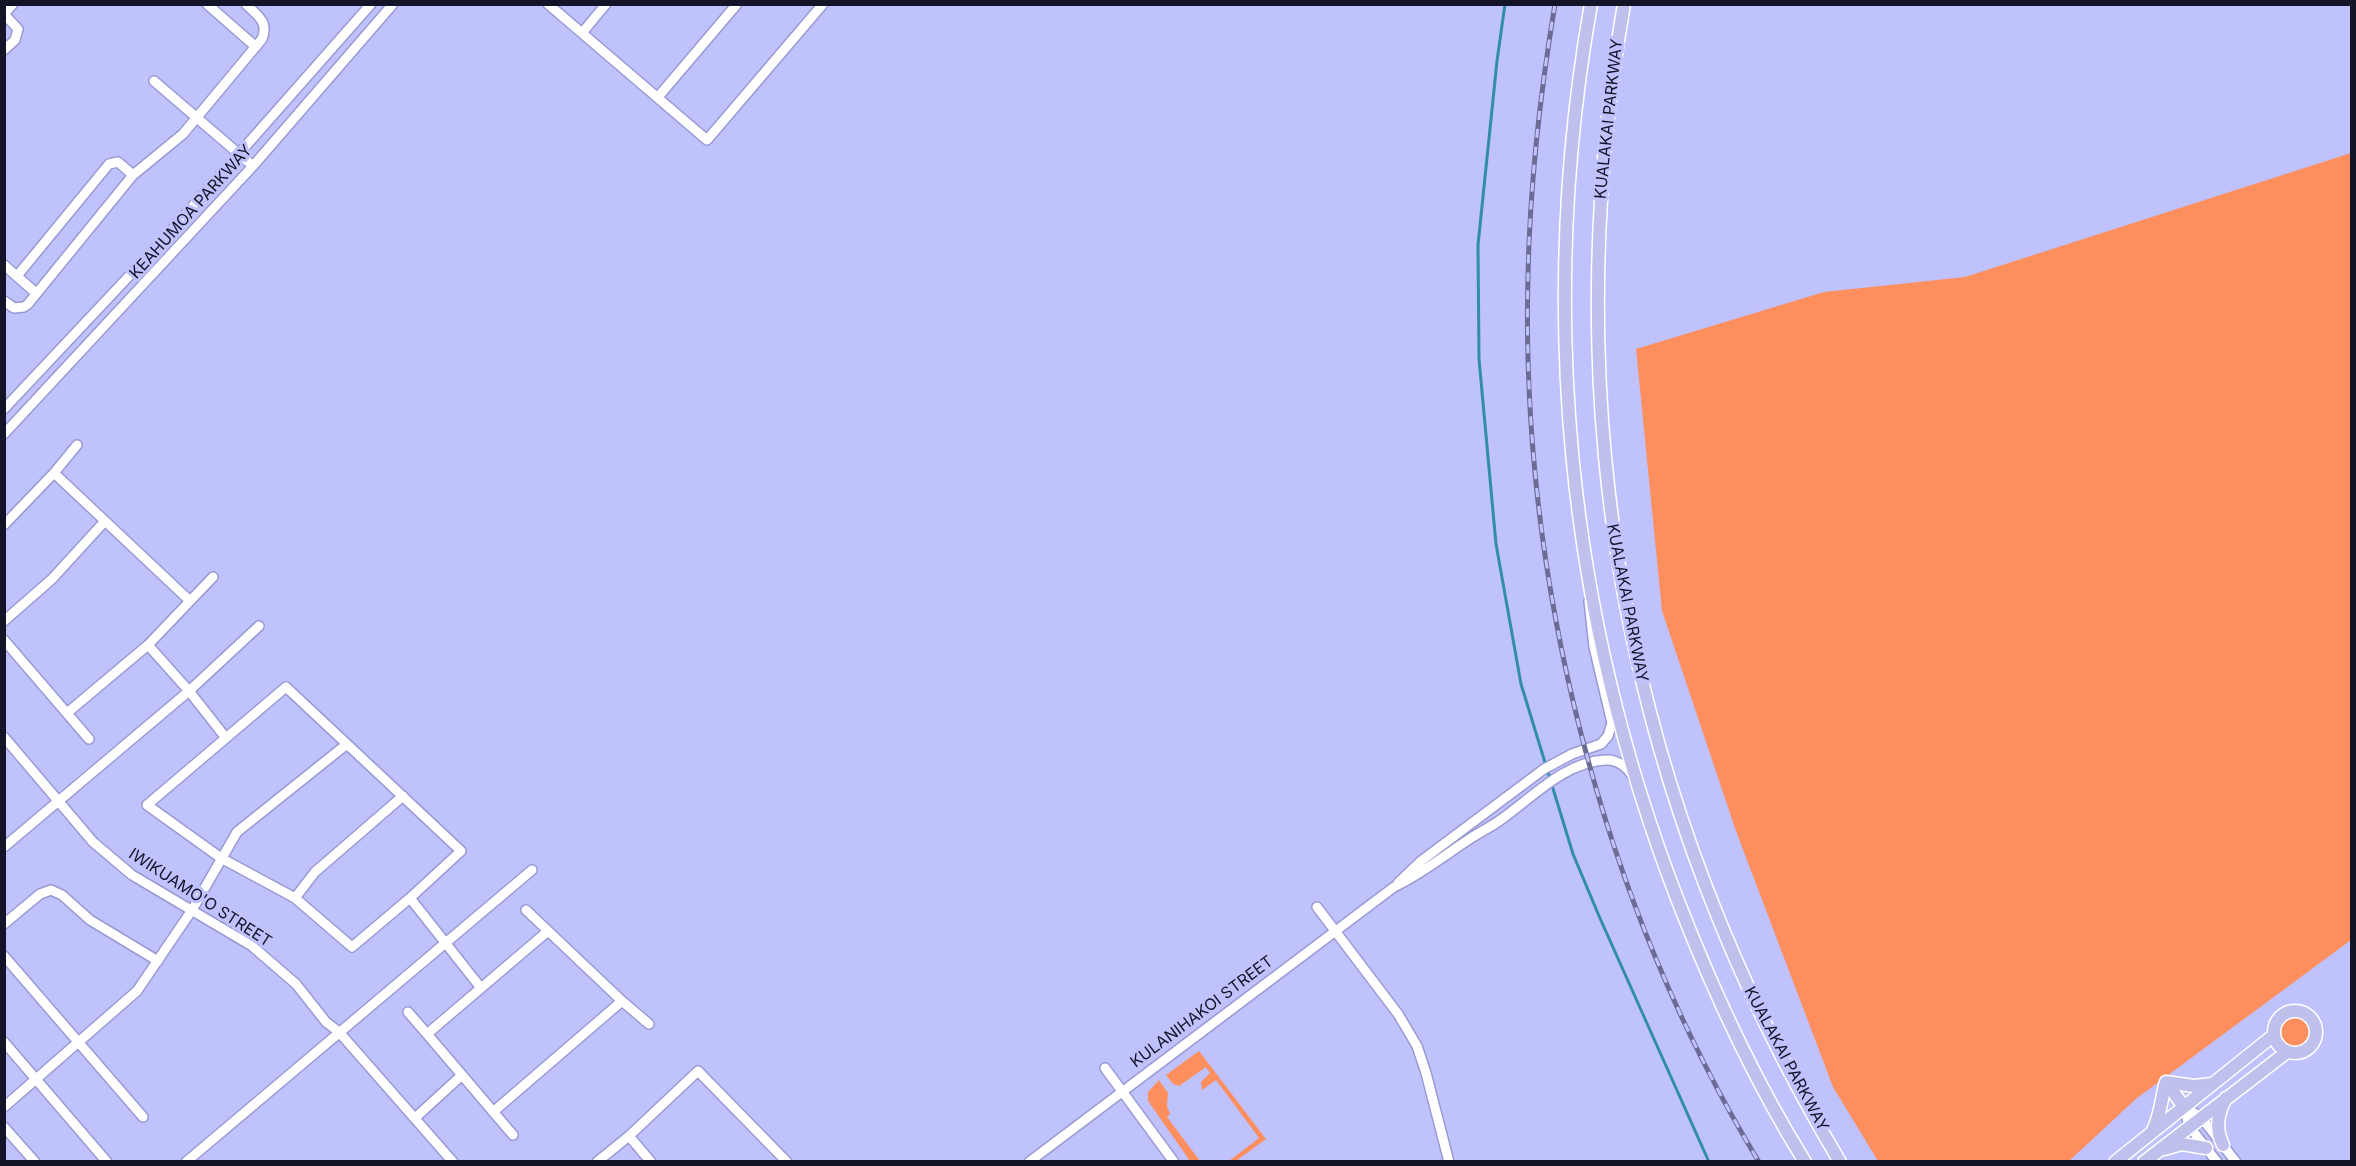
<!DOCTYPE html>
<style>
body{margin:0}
#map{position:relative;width:2356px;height:1166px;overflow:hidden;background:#c0c2fe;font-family:Inter,sans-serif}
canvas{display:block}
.frame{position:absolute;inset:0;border:6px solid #141429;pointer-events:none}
</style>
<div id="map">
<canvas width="2356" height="1166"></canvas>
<div class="frame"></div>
</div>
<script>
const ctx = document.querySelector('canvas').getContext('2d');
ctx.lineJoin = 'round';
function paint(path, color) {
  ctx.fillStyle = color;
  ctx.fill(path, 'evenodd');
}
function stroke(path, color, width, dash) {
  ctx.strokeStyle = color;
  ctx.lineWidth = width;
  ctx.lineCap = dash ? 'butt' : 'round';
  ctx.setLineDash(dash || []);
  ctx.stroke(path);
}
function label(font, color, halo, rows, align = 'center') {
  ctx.font = font + ' Inter,sans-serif';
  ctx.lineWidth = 6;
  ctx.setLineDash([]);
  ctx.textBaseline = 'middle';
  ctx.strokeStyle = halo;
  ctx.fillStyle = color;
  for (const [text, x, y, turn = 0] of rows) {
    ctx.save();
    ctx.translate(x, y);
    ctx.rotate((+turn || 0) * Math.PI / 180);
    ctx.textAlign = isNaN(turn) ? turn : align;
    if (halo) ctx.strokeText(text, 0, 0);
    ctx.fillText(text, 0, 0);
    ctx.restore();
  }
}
paint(new Path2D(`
 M2351,153V940L2137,1098L2069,1161H1878L1833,1087L1736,831L1662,611L1636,349L1824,292L1965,277Z
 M2278 1032a17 17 0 1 1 34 0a17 17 0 1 1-34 0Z
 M1199,1051L1266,1139L1236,1161H1229L1259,1138L1216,1080L1202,1090L1201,1082L1210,1073L1206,1067L1179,1086L1173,1084L1166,1075Z
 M1159,1080L1168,1093L1167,1106L1170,1114L1167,1117L1200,1161H1190L1148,1101V1092Z`), '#fd8e5e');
stroke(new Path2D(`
 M1505,4L1497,61L1478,245L1479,359L1496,544L1521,684L1573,854L1599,916L1709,1162`), '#318daa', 3);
const minor = new Path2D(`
 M207,4L256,47
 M548,4L707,140L823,4
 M582,33L606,4
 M4,50L15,40L18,29L4,14L13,4
 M154,81L253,166
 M658,97L737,4
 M4,265L36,293
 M17,276L109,164L118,162L133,175
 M4,301L14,308L24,307L28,304L133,175L183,134L262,39C269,22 258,16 246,4
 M4,409L162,241L371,4
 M4,434L253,166L393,4
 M77,445L54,473L190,601
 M4,525L54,473
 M4,621L52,579L105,521
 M4,640L89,739
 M148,645L189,691L226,738
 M286,687L461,851L410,898L352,947L295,898L221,858L147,805Z
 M67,713L148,645L213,577
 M4,737L93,842L132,875L252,946L296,984L326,1022L339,1032L453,1162
 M4,847L189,691L259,626
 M1398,883L1421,861L1544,769L1572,754L1601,744L1608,736L1612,723L1594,647L1589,601
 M295,898L315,872L403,796
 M410,898L481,988
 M1317,907L1398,1014L1417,1046L1426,1073L1449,1162
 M526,910L622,1001
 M4,924L40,894L51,890L62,895L90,920L158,961
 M4,956L143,1117
 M408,1012L427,1034L548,931
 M427,1034L462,1075
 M4,1042L107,1162
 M1105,1068L1174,1162
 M4,1107L137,991L192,910L237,832L347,744
 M2184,1107L2201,1117L2236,1162
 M2184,1107L2189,1126L2217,1162
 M493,1112L622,1001L649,1024
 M415,1118L462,1075L513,1135
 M4,1127L35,1162
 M629,1136L651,1162
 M186,1162L532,870
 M597,1162L629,1136L698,1071L787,1162
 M1029,1162L1394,887C1423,873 1442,857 1468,840C1478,833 1489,828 1499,821C1531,799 1564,762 1605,760C1618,759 1628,768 1634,778`);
const major = new Path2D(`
 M1591,4C1537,308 1567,614 1678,901C1713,991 1754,1080 1805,1162
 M1624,4C1553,415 1627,804 1840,1162
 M2274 1032a21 21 0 1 1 42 0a21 21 0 1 1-42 0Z
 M2166,1082L2194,1086L2212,1084
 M2166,1082L2184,1107
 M2153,1130C2161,1115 2161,1098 2166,1082
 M2223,1145C2215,1129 2217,1114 2226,1098
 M2164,1149L2182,1144L2206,1148
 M2115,1162L2274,1035
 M2144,1162L2287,1052`);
stroke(minor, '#999ad4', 12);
stroke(major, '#fff', 15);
stroke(minor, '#fff', 9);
stroke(major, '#c0c0ed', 12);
const rail = new Path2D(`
 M1555,4C1540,94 1530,184 1528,274C1520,578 1601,902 1759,1162`);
stroke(rail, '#6b6c94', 5);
stroke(rail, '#c0c2fe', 3, [9]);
label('16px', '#141429', '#c0c2fe', [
 ["KUALAKAI PARKWAY",1609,119,-84],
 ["KEAHUMOA PARKWAY",191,212,-48],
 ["KUALAKAI PARKWAY",1627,603,79],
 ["IWIKUAMO'O STREET",200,898,33],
 ["KULANIHAKOI STREET",1202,1012,-37],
 ["KUALAKAI PARKWAY",1786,1059,62]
]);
</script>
